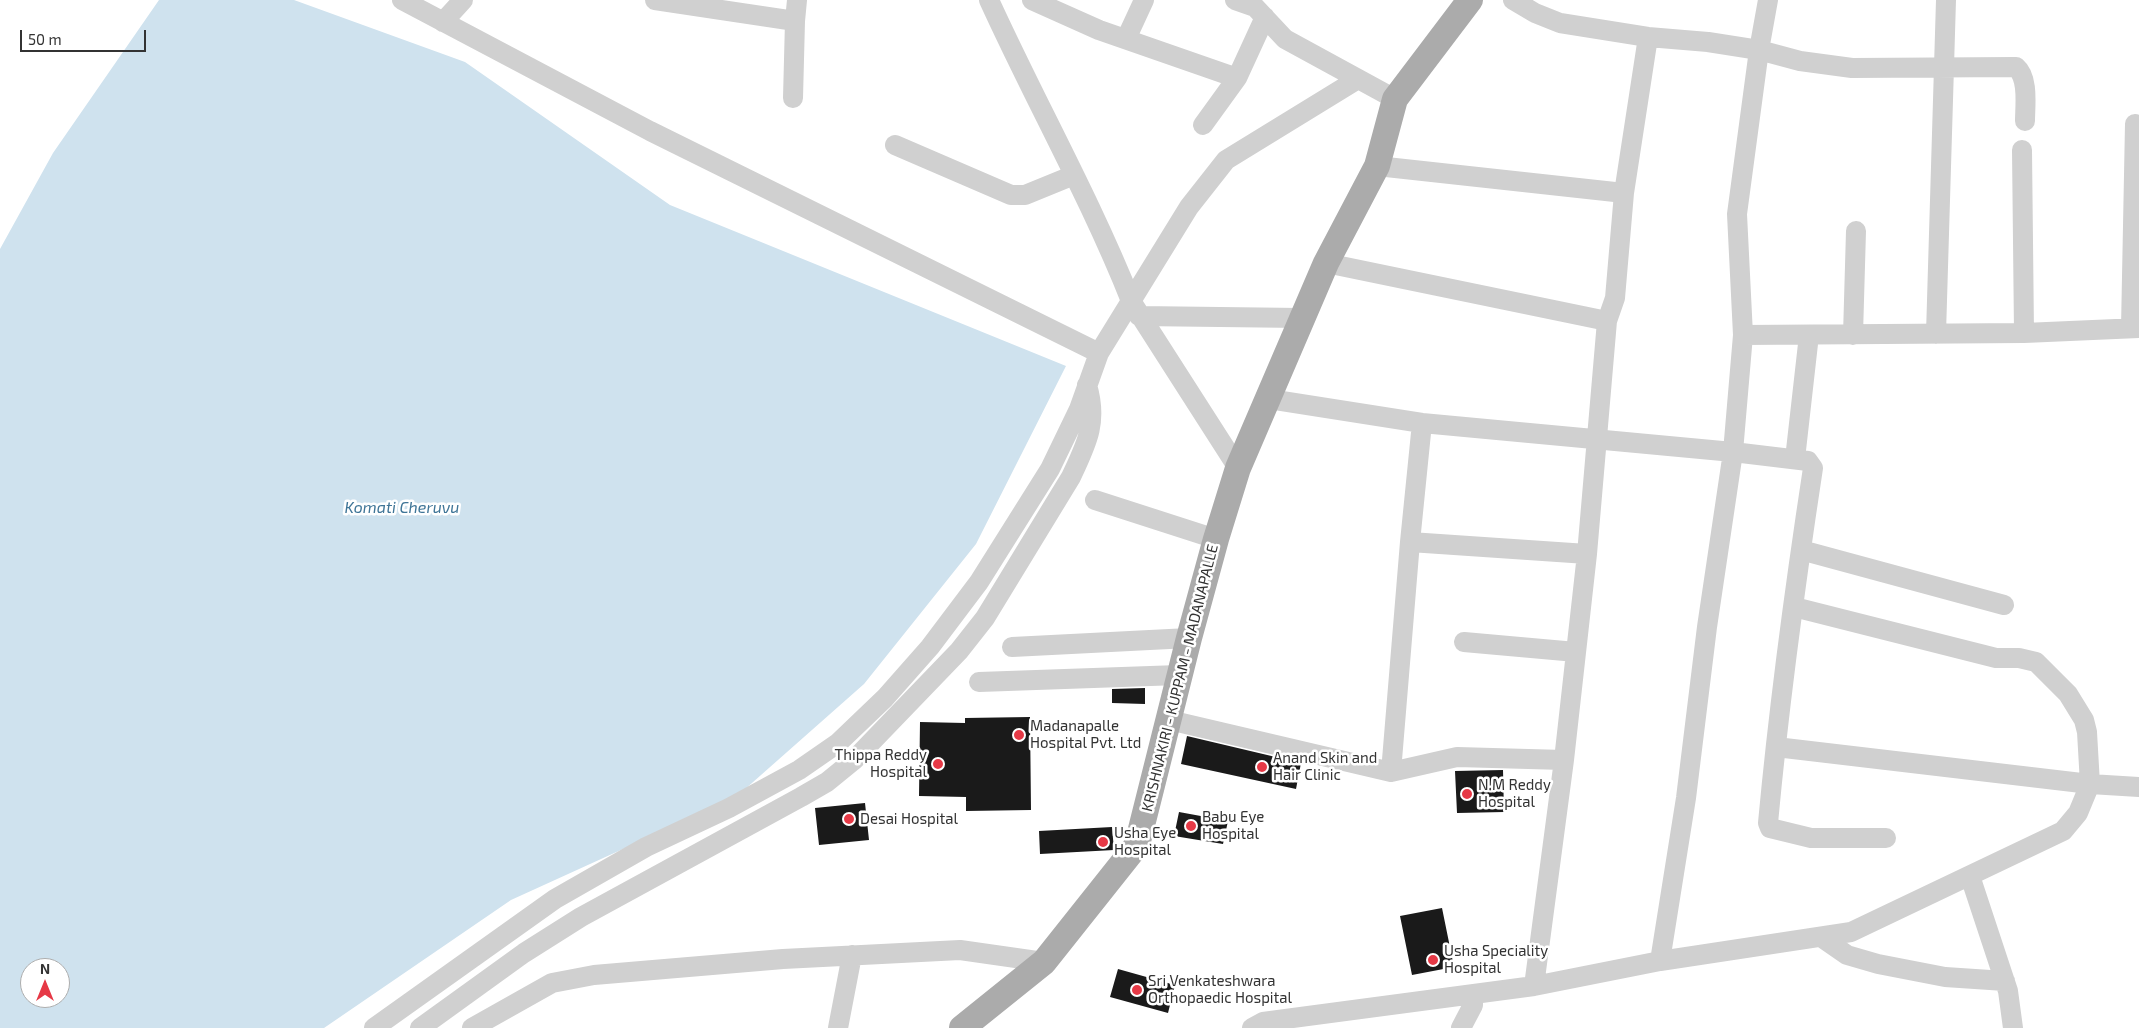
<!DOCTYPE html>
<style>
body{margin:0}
#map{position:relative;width:2139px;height:1028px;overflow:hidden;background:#fff;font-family:"Exo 2",sans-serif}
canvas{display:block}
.north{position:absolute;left:20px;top:958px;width:50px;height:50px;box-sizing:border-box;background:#fff;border:1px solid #adadad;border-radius:50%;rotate:0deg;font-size:14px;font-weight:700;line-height:20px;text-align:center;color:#333}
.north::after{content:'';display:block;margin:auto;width:18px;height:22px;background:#e63946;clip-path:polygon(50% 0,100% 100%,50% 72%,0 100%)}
.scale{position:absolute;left:20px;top:30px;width:126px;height:22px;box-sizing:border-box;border:2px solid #333;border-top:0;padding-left:6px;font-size:15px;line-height:18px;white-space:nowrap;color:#333;-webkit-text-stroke:4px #fff;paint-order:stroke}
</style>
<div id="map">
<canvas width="2139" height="1028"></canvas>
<div class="north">N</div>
<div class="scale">50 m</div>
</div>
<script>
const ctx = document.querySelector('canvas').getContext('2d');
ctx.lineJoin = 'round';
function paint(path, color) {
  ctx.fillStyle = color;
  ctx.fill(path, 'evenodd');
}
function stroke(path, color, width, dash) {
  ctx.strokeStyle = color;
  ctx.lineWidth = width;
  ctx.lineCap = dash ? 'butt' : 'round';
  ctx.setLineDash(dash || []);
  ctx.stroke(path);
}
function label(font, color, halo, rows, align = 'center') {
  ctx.font = font + ' "Exo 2",sans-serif';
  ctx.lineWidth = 5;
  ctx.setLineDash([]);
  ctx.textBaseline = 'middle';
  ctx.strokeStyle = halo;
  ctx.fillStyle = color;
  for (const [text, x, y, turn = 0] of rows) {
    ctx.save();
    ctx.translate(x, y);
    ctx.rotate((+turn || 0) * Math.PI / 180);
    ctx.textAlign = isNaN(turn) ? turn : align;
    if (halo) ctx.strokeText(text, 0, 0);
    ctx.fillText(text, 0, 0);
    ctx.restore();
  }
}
paint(new Path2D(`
 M159,0H294L465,62L670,205L1066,366L976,544L864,684L735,798L511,900L324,1028H0V249L53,153ZM30,968H60V998H30Z`), '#cfe2ee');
paint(new Path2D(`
 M1145,688V704L1112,703V689Z
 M1030,717L1031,810L966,811V797L919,796L920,722L965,723V718Z
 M1187,736L1301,763L1296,789L1181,764Z
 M1503,770L1504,812L1457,813L1455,771Z
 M865,803L869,840L819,845L815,808Z
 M1179,812L1228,821L1223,844L1174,836Z
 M1112,827L1114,850L1040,854L1039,831Z
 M1442,908L1454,967L1412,975L1400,916Z
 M1118,969L1175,985L1168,1013L1110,997Z`), '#1a1a1a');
stroke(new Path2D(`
 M402,0L650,131L1099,353
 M655,0L795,21L797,0
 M989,0C1035,101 1090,198 1131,301L1238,468
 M1032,0L1099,30L1237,78L1265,17
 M1235,0L1255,7L1285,39L1395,99
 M1513,0L1535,13L1560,23L1648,37L1708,42L1759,50L1800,61L1852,68L2016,67C2029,78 2025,106 2025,121
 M443,22L463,0
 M1126,39L1144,0
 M793,98L795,21
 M1203,125L1237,78
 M895,145L1011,195H1025L1074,175
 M2022,150L2024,333
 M1377,166L1624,193
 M1326,263L1607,321L1587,554L1410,542L1391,772
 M1139,316L1301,318
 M1607,321L1615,298L1624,193L1648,37
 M2131,328L2135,124
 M1936,334L1946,0
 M1743,335L1737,214L1759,50L1768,0
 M1853,335L1856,231
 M1269,399L1422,423L1733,452L1743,335L2024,333L2139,328
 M1795,459L1809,335
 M1095,500L1216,539
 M1410,542L1422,423
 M1801,550L2004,605
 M1464,642L1576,652
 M1012,647L1189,638
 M979,682L1179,675
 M1169,720L1391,772L1457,757L1564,760
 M1776,747L2090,784L2139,787
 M1970,876L2008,991L2013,1028
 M1821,937L1847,955L1878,964L1945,977L2005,981
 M1660,961L1686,798L1707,627L1733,452L1808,461L1813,468C1795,586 1779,704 1768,823L1770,828L1811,838H1886
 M1534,986L1564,760L1587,554
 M374,1028L555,899L646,847L729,808L799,770L838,743L885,698L930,647L979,582L1050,469L1079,409L1099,353L1189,207L1226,160L1358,79
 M420,1028L524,953L581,917L801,797L827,782L854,760L959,651L985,618L1071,477C1087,443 1098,422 1087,385
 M472,1028L552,983L594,975L783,959L960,950L1044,962
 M838,1028L852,955
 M1252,1028L1263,1022L1534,986L1660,961L1851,932L2063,831L2078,813L2090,784L2087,732L2084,720L2068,694L2036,662L2019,658H1996L1794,607
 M1461,1028L1473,1005V994`), '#d0d0d0', 20);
stroke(new Path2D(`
 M962,1028L1044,962L1137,845L1189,638L1216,539L1238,468L1326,263L1377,166L1395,99L1470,0`), '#ababab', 26);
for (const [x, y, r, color] of [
 [1019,735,6,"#e63946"],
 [938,764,6,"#e63946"],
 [1262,767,6,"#e63946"],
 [1467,794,6,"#e63946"],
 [849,819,6,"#e63946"],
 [1191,826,6,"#e63946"],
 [1103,842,6,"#e63946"],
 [1433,960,6,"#e63946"],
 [1137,990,6,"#e63946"]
]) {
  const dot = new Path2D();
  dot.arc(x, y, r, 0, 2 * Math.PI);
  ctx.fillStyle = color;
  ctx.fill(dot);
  stroke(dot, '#fff', 2);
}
label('15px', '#333', '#fff', [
 ["KRISHNAKIRI - KUPPAM - MADANAPALLE",1180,678,-76]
]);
label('15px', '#333', '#fff', [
 ["Madanapalle",1030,726],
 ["Hospital Pvt. Ltd",1030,743],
 ["Thippa Reddy",927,755,"right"],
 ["Hospital",927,772,"right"],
 ["Anand Skin and",1273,758],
 ["Hair Clinic",1273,775],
 ["N.M Reddy",1478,785],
 ["Hospital",1478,802],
 ["Babu Eye",1202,817],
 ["Hospital",1202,834],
 ["Desai Hospital",860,819],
 ["Usha Eye",1114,833],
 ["Hospital",1114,850],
 ["Usha Speciality",1444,951],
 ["Hospital",1444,968],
 ["Sri Venkateshwara",1148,981],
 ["Orthopaedic Hospital",1148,998]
], 'left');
label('italic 16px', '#3f7597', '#fff', [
 ["Komati Cheruvu",402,508]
]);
</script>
